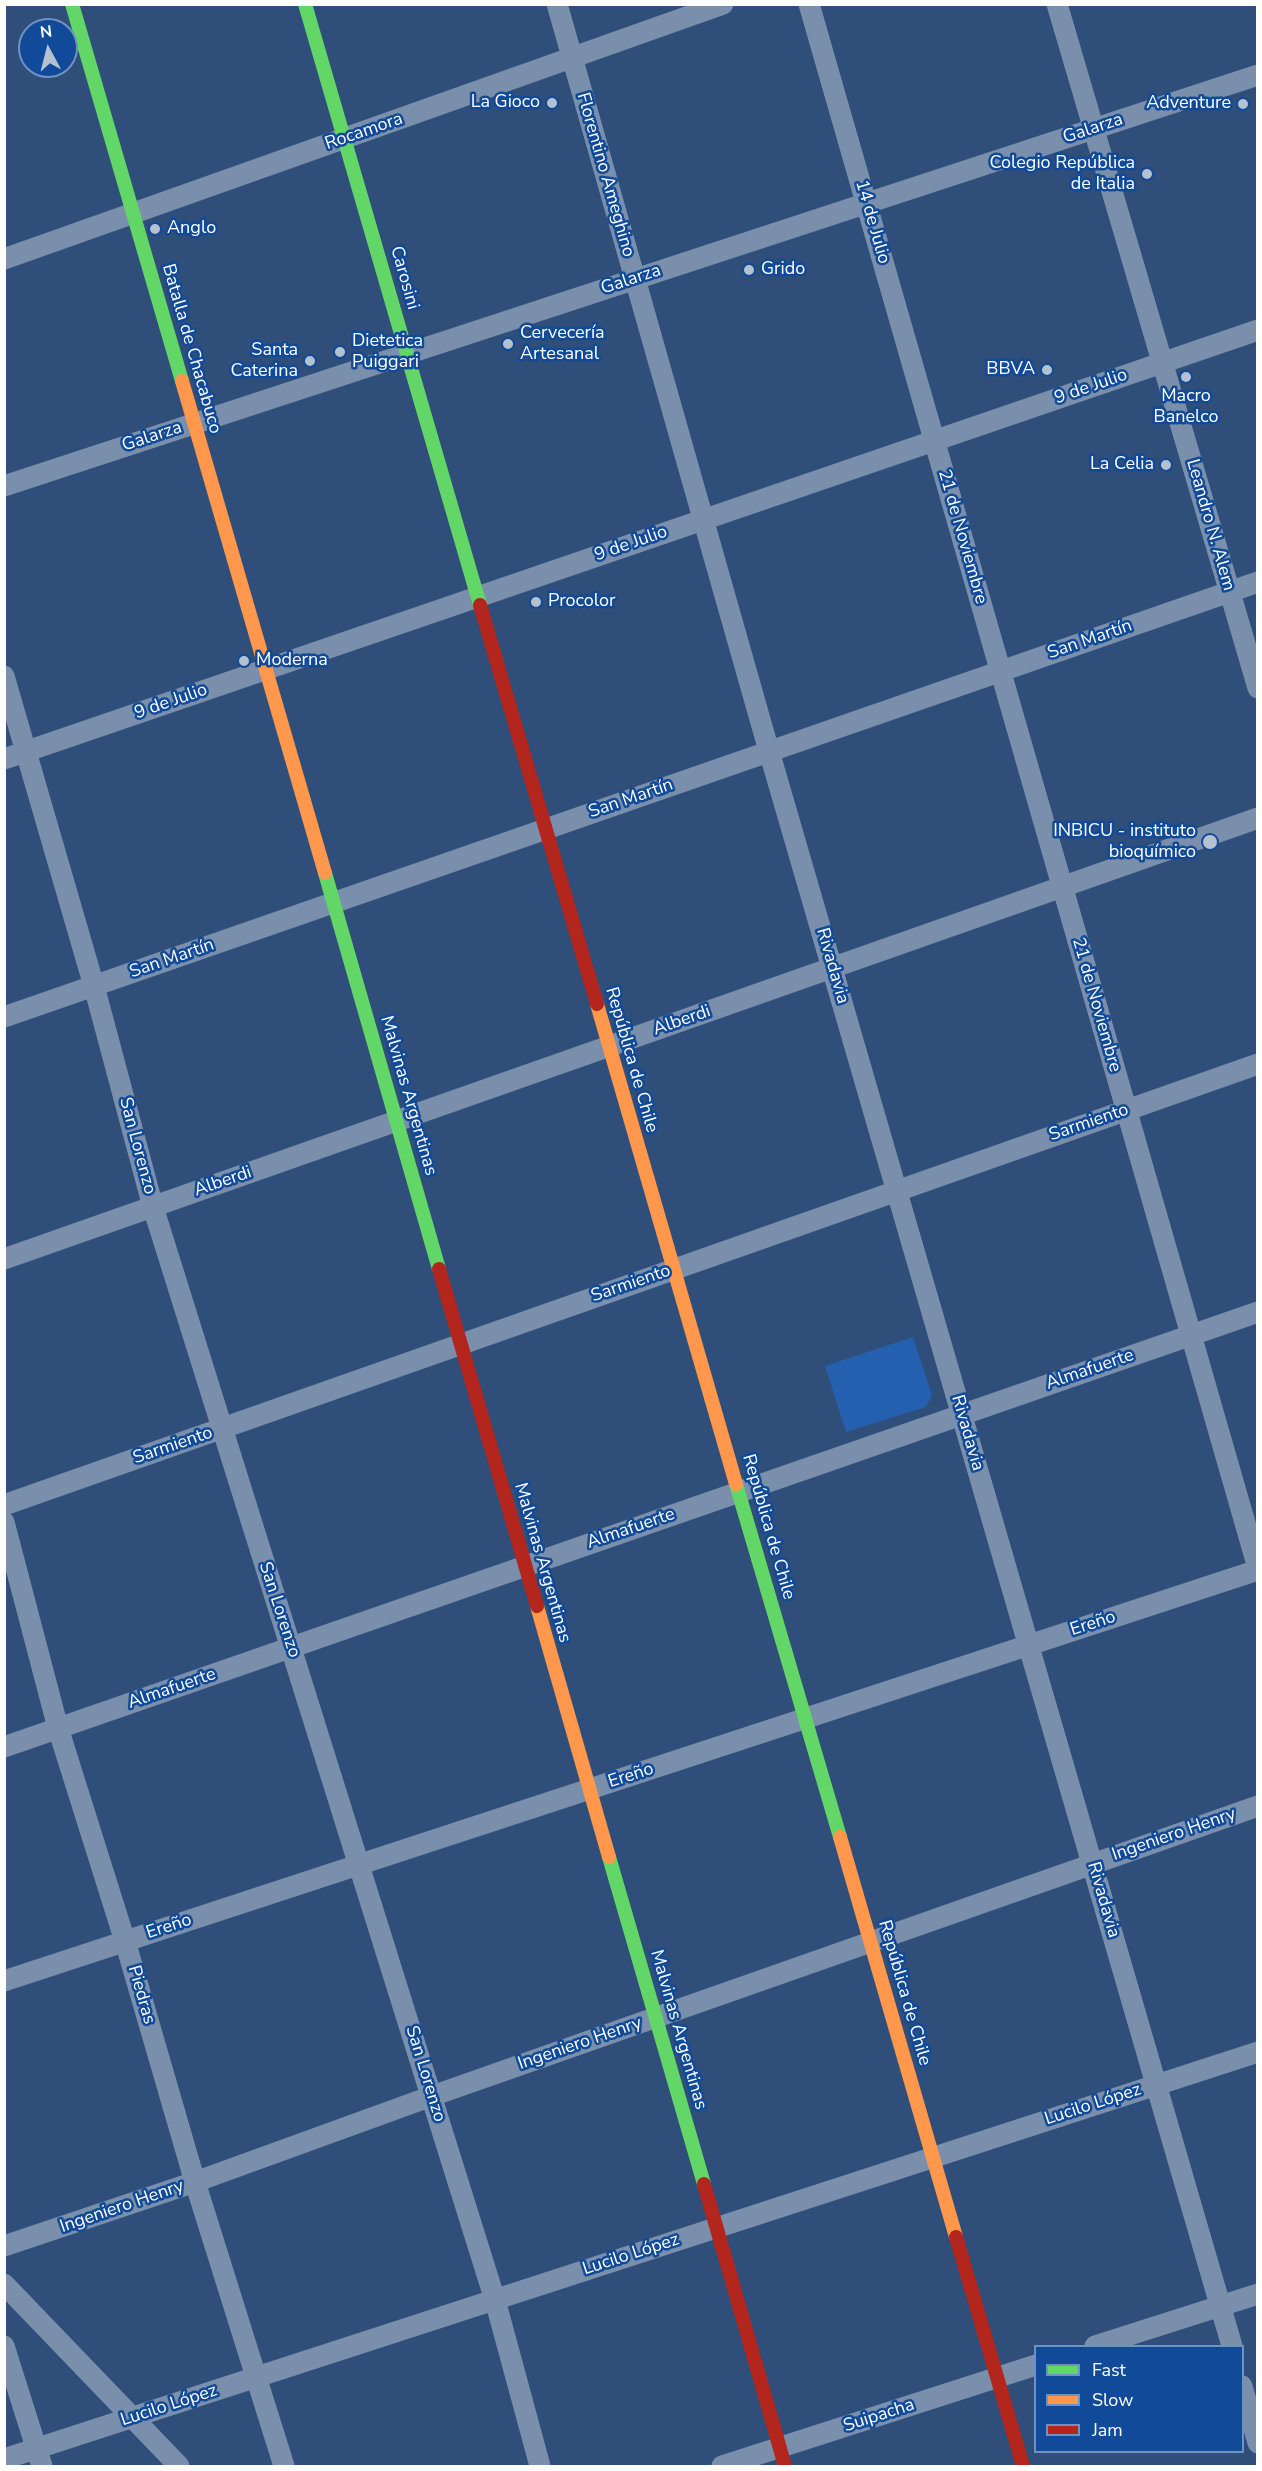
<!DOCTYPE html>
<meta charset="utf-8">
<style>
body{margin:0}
#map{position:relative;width:1262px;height:2471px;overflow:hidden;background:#2f4e79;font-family:"Nunito Sans",sans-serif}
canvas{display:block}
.frame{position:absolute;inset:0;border:6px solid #fff;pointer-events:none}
.legend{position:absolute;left:1034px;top:2345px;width:210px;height:108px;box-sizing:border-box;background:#104a98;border:2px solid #7092c1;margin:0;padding:8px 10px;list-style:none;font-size:18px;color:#fff}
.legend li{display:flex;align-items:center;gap:12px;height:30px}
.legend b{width:30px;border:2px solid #7092c1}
.north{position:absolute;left:18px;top:18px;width:60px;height:60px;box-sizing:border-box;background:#104a98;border:2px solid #7092c1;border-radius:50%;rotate:353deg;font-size:16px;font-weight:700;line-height:24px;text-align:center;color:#fff}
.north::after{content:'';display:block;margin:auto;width:21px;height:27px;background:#b6c1d0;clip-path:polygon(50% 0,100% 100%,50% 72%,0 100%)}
</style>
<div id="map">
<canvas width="1262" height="2471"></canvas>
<div class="frame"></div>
<ul class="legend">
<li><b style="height:8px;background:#63d668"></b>Fast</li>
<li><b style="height:8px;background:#ff974d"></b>Slow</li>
<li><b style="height:8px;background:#b3261e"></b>Jam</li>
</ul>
<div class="north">N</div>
</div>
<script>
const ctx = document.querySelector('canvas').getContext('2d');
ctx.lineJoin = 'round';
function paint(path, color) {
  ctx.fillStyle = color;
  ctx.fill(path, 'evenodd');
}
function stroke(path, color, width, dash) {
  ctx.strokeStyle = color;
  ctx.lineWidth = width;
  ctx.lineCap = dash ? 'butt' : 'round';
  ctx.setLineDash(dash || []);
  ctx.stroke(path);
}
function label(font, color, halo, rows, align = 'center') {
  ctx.font = font + ' "Nunito Sans",sans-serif';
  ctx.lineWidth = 5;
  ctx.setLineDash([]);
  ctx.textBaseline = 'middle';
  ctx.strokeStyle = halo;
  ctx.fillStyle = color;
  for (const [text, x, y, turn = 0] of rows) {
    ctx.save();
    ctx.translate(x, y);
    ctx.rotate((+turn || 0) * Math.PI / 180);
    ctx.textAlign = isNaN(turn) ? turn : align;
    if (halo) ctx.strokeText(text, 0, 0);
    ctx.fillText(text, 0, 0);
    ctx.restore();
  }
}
paint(new Path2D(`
 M913,1337L932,1395L926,1407L846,1432L825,1366Z`), '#2460af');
stroke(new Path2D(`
 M557,4L769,751L1232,2346
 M809,4L1258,1568
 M1057,4L1258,688
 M4,259L723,4
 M4,486L1258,75
 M4,676L94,986L153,1207L495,2300L540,2466
 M4,759L1258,330
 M4,1017L1258,582
 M4,1259L1258,818
 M4,1505L1258,1064
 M4,1522L58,1728L125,1941L195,2182L284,2466
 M4,1747L1258,1312
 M4,1981L1258,1570
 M4,2246L195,2182L432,2096L1258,1806
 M4,2284L179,2466
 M4,2346L42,2466
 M1095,2346L1258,2294
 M1242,2386L1258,2443
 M4,2459L1258,2052
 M722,2466L1036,2365`), '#798fab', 21);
stroke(new Path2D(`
 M72,4L182,381
 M305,4L480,605
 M325,873L439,1269
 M736,1484L840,1837
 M609,1857L704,2184`), '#63d668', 14);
stroke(new Path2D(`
 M182,381L325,873
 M597,1004L736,1484
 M537,1606L609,1857
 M840,1837L956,2237`), '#ff974d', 14);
stroke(new Path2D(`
 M480,605L597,1004
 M439,1269L537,1606
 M704,2184L785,2466
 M956,2237L1023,2466`), '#b3261e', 14);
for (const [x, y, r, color] of [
 [552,103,6,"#b6c1d0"],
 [1243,104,6,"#b6c1d0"],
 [1147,174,6,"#b6c1d0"],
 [155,229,6,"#b6c1d0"],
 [749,270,6,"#b6c1d0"],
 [508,344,6,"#b6c1d0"],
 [340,352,6,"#b6c1d0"],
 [310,361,6,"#b6c1d0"],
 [1047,370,6,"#b6c1d0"],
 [1186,377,6,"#b6c1d0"],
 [1166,465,6,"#b6c1d0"],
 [536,602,6,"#b6c1d0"],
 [244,661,6,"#b6c1d0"],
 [1210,842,8,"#b6c1d0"]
]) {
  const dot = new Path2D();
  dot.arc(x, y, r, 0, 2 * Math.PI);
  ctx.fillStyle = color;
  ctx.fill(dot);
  stroke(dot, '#104a98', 2);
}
label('18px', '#fff', '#104a98', [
 ["La Gioco",540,103],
 ["Adventure",1231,104],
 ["Colegio República",1135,164],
 ["de Italia",1135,185],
 ["Anglo",167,229,"left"],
 ["Grido",761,270,"left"],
 ["Cervecería",520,334,"left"],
 ["Artesanal",520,355,"left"],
 ["Dietetica",352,342,"left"],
 ["Puiggari",352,363,"left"],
 ["Santa",298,351],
 ["Caterina",298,372],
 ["BBVA",1035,370],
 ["Macro",1186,397,"center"],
 ["Banelco",1186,418,"center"],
 ["La Celia",1154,465],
 ["Procolor",548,602,"left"],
 ["Moderna",256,661,"left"],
 ["INBICU - instituto",1196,832],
 ["bioquímico",1196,853]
], 'right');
label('18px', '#fff', '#104a98', [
 ["Galarza",1093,129,-18],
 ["Rocamora",364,132,-19],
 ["Florentino Ameghino",605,175,74],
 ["14 de Julio",872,222,74],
 ["Carosini",404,278,74],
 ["Galarza",631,280,-18],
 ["Batalla de Chacabuco",191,349,74],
 ["9 de Julio",1091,387,-19],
 ["Galarza",152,437,-18],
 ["Leandro N. Alem",1210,525,74],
 ["21 de Noviembre",962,537,74],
 ["9 de Julio",631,544,-19],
 ["San Martín",1090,640,-19],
 ["9 de Julio",171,702,-19],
 ["San Martín",631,799,-19],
 ["San Martín",172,959,-19],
 ["Rivadavia",832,966,74],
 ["21 de Noviembre",1096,1005,74],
 ["Alberdi",682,1021,-19],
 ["República de Chile",631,1060,74],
 ["Malvinas Argentinas",408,1096,74],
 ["Sarmiento",1089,1123,-19],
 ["San Lorenzo",137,1146,75],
 ["Alberdi",223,1182,-19],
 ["Sarmiento",631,1284,-19],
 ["Almafuerte",1090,1370,-19],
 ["Rivadavia",967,1433,74],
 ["Sarmiento",173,1446,-19],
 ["República de Chile",768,1527,74],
 ["Almafuerte",631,1529,-19],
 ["Malvinas Argentinas",542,1563,74],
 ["San Lorenzo",279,1610,72],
 ["Ereño",1093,1624,-18],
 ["Almafuerte",172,1689,-19],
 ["Ereño",631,1776,-18],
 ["Ingeniero Henry",1174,1835,-19],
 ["Rivadavia",1103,1900,74],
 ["Ereño",169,1927,-18],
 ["República de Chile",904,1993,74],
 ["Piedras",141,1995,74],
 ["Malvinas Argentinas",678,2030,74],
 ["Ingeniero Henry",580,2044,-19],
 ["San Lorenzo",425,2074,73],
 ["Lucilo López",1093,2105,-18],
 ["Ingeniero Henry",122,2207,-19],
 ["Lucilo López",631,2255,-18],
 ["Lucilo López",169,2406,-18],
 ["Suipacha",879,2416,-18]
]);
</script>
